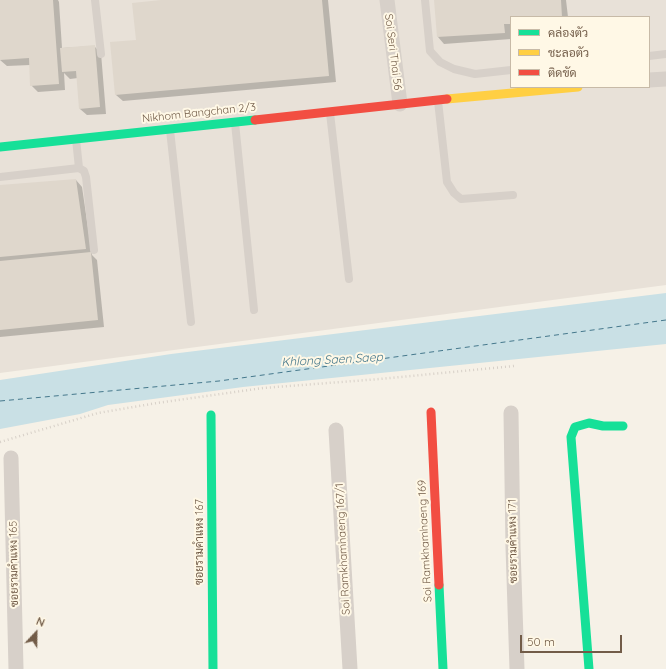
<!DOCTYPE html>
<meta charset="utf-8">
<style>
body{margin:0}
#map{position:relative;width:666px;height:669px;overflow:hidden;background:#f6f1e7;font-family:Quicksand,Sarabun,sans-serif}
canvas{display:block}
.legend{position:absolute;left:510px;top:16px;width:140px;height:72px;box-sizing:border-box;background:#fff8e6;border:1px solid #c7baa7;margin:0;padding:5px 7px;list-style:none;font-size:12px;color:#725c48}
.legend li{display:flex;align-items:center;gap:8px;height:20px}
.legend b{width:20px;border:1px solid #c7baa7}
.north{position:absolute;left:16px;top:613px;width:40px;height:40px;-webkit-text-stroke:3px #fff8e6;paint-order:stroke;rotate:22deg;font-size:11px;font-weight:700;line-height:16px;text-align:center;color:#725c48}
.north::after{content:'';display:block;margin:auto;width:14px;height:18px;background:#725c48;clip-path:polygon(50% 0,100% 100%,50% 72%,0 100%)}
.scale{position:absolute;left:520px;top:635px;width:102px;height:18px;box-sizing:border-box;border:2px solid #725c48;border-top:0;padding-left:5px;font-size:12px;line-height:14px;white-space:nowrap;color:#725c48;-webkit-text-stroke:3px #fff8e6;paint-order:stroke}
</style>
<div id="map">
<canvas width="666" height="669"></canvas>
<ul class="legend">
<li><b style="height:5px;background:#16e098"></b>คล่องตัว</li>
<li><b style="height:5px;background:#ffcf43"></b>ชะลอตัว</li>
<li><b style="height:5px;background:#f24e42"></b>ติดขัด</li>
</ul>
<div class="north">N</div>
<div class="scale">50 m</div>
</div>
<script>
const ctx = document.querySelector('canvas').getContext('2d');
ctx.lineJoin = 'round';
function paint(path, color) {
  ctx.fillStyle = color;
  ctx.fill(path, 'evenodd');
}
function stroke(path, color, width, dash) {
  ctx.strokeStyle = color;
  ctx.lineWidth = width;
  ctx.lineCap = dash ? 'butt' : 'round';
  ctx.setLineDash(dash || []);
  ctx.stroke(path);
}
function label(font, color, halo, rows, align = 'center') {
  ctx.font = font + ' Quicksand,Sarabun,sans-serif';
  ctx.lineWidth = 4;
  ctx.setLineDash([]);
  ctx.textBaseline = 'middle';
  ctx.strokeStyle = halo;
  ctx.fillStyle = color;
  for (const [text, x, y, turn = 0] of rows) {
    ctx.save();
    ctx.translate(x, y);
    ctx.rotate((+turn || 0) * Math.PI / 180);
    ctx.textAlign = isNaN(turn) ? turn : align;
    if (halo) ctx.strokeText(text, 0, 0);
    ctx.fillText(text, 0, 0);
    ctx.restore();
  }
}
paint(new Path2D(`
 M0,0H666V285L0,373ZM511,17H649V87H511Z`), '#e8e1d8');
paint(new Path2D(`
 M666,293V344L243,387L108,405L80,414L0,429V380L171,354Z`), '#c9e0e5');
paint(new Path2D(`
 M0,0H58L59,2L62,48L94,46L101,53L106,114L87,115L80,109L78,78L70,79L64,73L65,90L38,92L31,85L30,65L7,66L0,60Z
 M172,0H328L336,82L123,101L116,95L137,40Z
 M435,0H566L568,17H511V39L444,44L438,37Z
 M76,180L82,187L92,255L97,260L104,327L0,337V186Z`), '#0003');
stroke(new Path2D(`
 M0,401L219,381L666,320`), '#45788c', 1, [5, 4]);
paint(new Path2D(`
 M0,0H53L59,84L30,86L29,58L0,60Z
 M161,0H322L329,76L115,95L110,42L136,40L132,3Z
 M434,0H561L562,17H511V24H504L505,33L437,37Z
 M95,45L100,107L79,109L76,71L62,72L60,48Z
 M76,179L86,249L0,257V185Z
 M91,252L98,320L0,330V261Z`), '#dfd7cc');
stroke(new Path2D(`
 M0,442L98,413L157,403L263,388L380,379L514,366`), '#d7d0c8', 2.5, [1, 3]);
stroke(new Path2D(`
 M95,0L101,54
 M425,0L430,51L440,62L454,69L475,74L511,70
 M649,56L666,54
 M438,101L447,182L454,193L461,199L513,195
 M330,113L349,279
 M235,123L254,310
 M170,130L191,322
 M76,139L79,168
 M0,177L79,168L84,171L86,177L94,250`), '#d7d0c9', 8);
stroke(new Path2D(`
 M387,0L400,104
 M649,80L666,79
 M511,413L513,547L517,669
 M336,430L350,669
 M11,458L16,669`), '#d7d0c9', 15);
stroke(new Path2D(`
 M0,147L255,120
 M211,415L213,669
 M439,585L443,669
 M589,669L571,437L575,427L589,423L603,426H623`), '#16e098', 9);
stroke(new Path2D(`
 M447,99L578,87`), '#ffcf43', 9);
stroke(new Path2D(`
 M255,120L447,99
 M431,412L439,585`), '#f24e42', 9);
label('11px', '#725c48', '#fff8e6', [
 ["Soi Seri Thai 56",393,52,83],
 ["Nikhom Bangchan 2/3",199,113,-6],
 ["Soi Ramkhamhaeng 169",425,541,-93],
 ["ซอยรามคำแหง 171",513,541,-91],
 ["ซอยรามคำแหง 167",200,542,-90],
 ["Soi Ramkhamhaeng 167/1",343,549,-93],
 ["ซอยรามคำแหง 165",14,564,-91]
]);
label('italic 12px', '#45788c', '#fff8e6', [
 ["Khlong Saen Saep",332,360,-3]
]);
</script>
